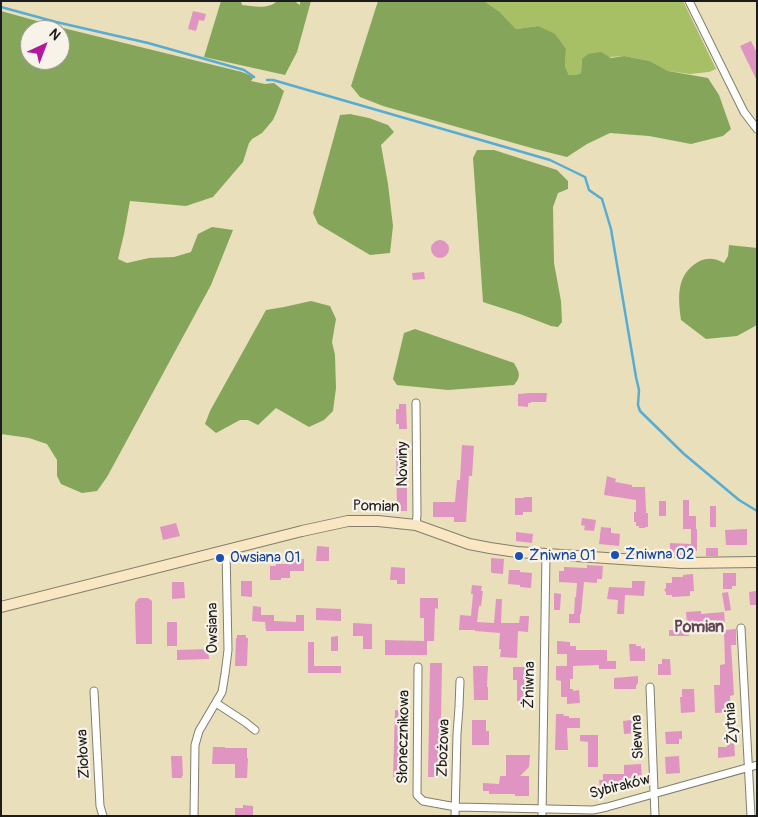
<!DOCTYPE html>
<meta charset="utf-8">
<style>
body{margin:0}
#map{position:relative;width:758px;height:817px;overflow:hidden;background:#e9dfbb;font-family:Pangolin,sans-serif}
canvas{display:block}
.frame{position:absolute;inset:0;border:2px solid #1c1c1c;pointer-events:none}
.north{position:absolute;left:20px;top:20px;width:50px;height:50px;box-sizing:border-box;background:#f7f3e8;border:1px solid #9f9d96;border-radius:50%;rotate:43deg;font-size:14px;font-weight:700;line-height:20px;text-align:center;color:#1c1c1c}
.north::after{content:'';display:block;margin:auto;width:18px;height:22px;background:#b5179e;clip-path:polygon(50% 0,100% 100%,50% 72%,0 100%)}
</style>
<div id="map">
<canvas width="758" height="817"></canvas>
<div class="frame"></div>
<div class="north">N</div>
</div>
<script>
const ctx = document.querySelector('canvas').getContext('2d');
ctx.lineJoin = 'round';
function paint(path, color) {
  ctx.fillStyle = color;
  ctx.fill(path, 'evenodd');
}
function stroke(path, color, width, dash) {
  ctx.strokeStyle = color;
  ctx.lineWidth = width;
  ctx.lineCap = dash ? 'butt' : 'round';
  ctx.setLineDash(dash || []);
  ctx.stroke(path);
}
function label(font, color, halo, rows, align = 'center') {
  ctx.font = font + ' Pangolin,sans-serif';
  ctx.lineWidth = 4.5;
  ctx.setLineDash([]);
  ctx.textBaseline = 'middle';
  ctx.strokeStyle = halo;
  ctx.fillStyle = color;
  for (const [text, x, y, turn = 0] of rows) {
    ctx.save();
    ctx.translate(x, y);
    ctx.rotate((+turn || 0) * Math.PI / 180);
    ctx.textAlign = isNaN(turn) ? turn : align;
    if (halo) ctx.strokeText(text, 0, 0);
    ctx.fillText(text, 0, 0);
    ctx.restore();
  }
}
paint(new Path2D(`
 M484,1H683L716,69L709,72L690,74L668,71L650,61L624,56L582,59L581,73L576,75H569L565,67L566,49L538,26L516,29L500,12Z`), '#a7bf65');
paint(new Path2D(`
 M221,1H241L242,5C252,6 269,10 277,1H294L300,5V1H311L297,52L285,75L204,57Z
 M378,1H484L500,12L516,29L538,26L555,34L566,49L565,67L569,75H576L581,73L582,59L588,54L601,52L611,58L624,56L650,61L668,71L708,78L719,95L731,129L723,136L691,144L649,136L610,133L587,144L567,157L535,149L383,106L360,97L351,86Z
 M1,11L55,26L242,72L254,77L251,81L265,84L274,83L284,91L277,111L273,120L262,133L252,139L249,143L243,162L213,197L186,206L130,201L124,234L118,259L127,263L149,258L174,257L191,252L198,234L212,227L233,230L211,285L107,477L97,491L82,493L61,484L57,476V460L47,444L29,438L1,434ZM30,30H60V60H30Z
 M350,114L369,118L388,125L394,132L381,145L388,184L393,226L390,253L370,255L318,224L313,213L340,115Z
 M477,150H494L557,170L568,181V189L558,193L553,207L554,263L561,301L562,322L558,327L551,326L520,314L483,302L473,158Z
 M729,245L757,248V325L737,336L706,339L681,320C678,297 676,275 698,262C707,257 715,258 724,263L728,256Z
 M311,301L330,306L336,319L332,342L335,355L336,388L333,411L324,420L309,427L276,408L258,425L248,420H240L216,433L205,424L210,411L266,310L284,307Z
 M415,329L514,363C519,372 522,376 514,385L448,390L397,385L393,379L404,333Z`), '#85a65a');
stroke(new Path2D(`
 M1,7L56,22L148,43L244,70L254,77
 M267,80H273L550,160L585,177L589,190L602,199L611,229L636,377L639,390L638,405L640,411L684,454L739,500L757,511`), '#57acd3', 2.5);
paint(new Path2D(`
 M193,11L206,14L204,21L199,20L196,31L188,29Z
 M751,41L757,53V81L740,46Z
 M431 249a9 9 0 1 1 18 0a9 9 0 1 1-18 0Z
 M424,272L425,279L413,280L412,273Z
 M531,393H547L546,402H531V403H528V407L518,406V394Z
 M399,404H406L407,429H399V424H396V409H399Z
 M462,445L474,446L472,476H469L466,522H454V517H433V502H455L457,480H460Z
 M396,448H407V511H397Z
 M607,476L616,479L615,482L632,485V487H645L646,510V513H648V527H645V528H639V526H636V522H634V512H636V500L604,495Z
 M524,497H532V512H523V515H515V498H524Z
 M683,500H689V516H696V529H692H697V551H683V555H670V543L691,544V529H683Z
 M659,501H666V516H659Z
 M710,506H716V527H710Z
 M582,518L596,520L594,531L584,530L585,526L581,525Z
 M176,523L180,536L163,540L160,527Z
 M601,527L611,528V533L620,534L619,546L599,544Z
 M747,529V545H726L725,530Z
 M516,532L533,534L532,543L516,541Z
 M317,546L329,547V561H316Z
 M706,548H718V556H706Z
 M491,558L504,559L503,574L492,573L491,572Z
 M291,559H304V571H290V578H281V580H270V566H276V564H291Z
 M587,565L603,566L602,579H597V583L584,582L581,614H580V623H569V614H574L575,597H576L577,583L559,582V571H564V567L587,568Z
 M391,567L405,568V584H397V580H390Z
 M509,570H520V572L532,573L531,588L520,587V585L508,584Z
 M723,573H736V586H732V589H723Z
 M693,574L694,591H690V596L672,597V595H666V592L664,590L666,588V583H672V577H683V575Z
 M241,581H252V597L241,596Z
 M632,581H645L644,596L625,595L624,614H617L618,600L607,599L609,587L632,588Z
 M172,582H184L185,598L172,599Z
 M472,585L482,586L481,591H483L481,606H479L477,622L494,623L496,599H502L501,623H519L520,616H529L528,632L518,631L517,658L500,657L501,649H499L500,633L475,631V630H459L460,615L471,616L473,594H471Z
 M756,591L757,605H750L749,592Z
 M728,592L731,610L725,611L722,593Z
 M554,593L561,594L560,610H554Z
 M140,598H148L152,601V644H136L135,603L138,599Z
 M420,598H438V609L435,608L434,641H427V655H385V640L424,641V618H420Z
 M253,606L261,607V615H274V621L296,622V615H304V631H266L265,622L252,621Z
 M316,608L341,609V621L316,620Z
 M701,611V614L724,612L725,624L716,625V620L700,622V624L687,625L686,612Z
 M167,622H177V646H167Z
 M353,623L372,624V649H363V636H353Z
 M736,629V645H731L734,695L730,696L731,712L715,713L714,685H720V665L725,664L724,630Z
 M669,630H689V636H669Z
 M237,635H246V638H248L247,666H235L236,638H237Z
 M338,636V651H331V637Z
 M557,641L570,642V646H576V650H607V661H616V669H599V665L573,666V679H570V689H573V691L579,690L580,703L567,704V697H561V681L556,680V666H567V654H557Z
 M308,642H314V666H341V673H308Z
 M629,644H636V646H641V649L645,648V661H630Z
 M208,649L209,659L177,660V650Z
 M662,659H670L671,675H658V664H662Z
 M430,663H442L440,777H428Z
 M473,666H488L487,687H488V700H474Z
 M513,667H530L529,701H517V680H513Z
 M638,676V683L636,686V689H614V678Z
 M682,689H694L695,712L681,713L680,697H682Z
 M395,710H407L405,777H393Z
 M556,714H564L563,716H569V718H580V728H567L568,750H555Z
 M639,719V733L624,734L623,721Z
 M472,720H486V731H489V745H472Z
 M682,731V739H679V744H666L665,732Z
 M580,735H598V767H588V742L580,741Z
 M734,743L735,756L718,758V747H727V744Z
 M213,747H225V748H247V758H248L247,778H235V764H212Z
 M506,755H530L529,767L520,776H529V796H515V794H489V791H483V783L499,784L500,776H506Z
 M171,756H182L183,776H182V778H172Z
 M679,756L680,773L666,774L665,757Z
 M641,764L642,784L618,785V792H603V788H600L599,780H603V774H624V765Z
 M243,805L253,806V816H235V808H243Z`), '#e094c1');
const street = new Path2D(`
 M689,1L744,112L757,129
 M416,525L417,515L416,403
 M741,628L751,816
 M418,667L417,795L423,801L456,807L593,810L607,807L757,765
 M650,687L655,816
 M94,691L100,806L103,816
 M216,703L245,722L255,730
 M194,816L195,745L199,731L222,692L225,674L228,650L226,551
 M455,816L457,734L459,707L460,681
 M542,816L546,554`);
const secondary = new Path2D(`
 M1,607L302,531L348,521H378L416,525L469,544L490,548L517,552L681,563L757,562`);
stroke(street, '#827e6c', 9);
stroke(secondary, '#827e6c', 12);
stroke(street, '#fff', 7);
stroke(secondary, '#f9e7c3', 10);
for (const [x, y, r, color] of [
 [615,555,5,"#1a4fb4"],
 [519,556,5,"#1a4fb4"],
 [220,558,5,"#1a4fb4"]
]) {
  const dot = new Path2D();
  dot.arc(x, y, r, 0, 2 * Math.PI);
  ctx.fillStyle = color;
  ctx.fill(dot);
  stroke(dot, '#f7f3e8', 2);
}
label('15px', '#1c1c1c', '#f7f3e8', [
 ["Nowiny",403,464,-90],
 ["Pomian",376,507,2],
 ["Owsiana",213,628,-90],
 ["Żniwna",530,685,-89],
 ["Żytnia",732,723,-94],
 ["Słonecznikowa",404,737,-89],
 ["Siewna",638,737,-93],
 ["Zbożowa",444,748,-88],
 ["Ziołowa",84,754,-93],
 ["Sybiraków",620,787,-14]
]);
label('15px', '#164399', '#f7f3e8', [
 ["Żniwna 02",625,555],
 ["Żniwna 01",529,556],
 ["Owsiana 01",230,558]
], 'left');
label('bold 16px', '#614656', '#f7f3e8', [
 ["Pomian",699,628]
]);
</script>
